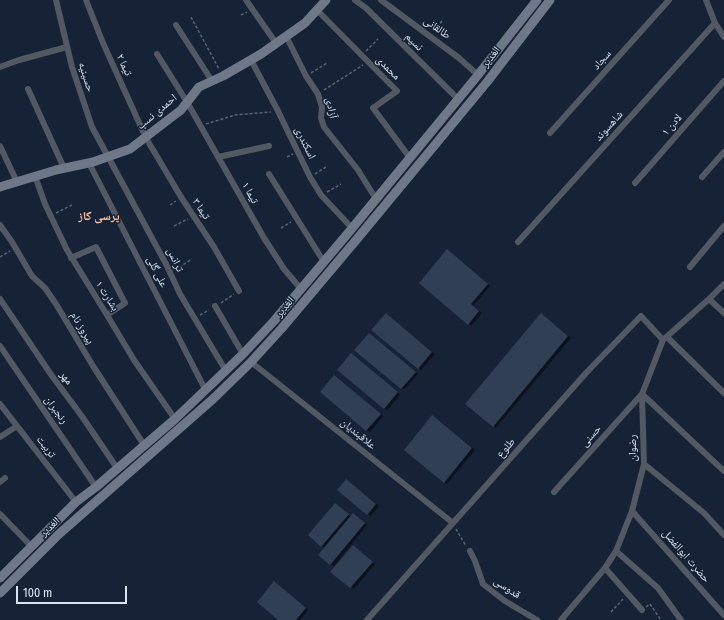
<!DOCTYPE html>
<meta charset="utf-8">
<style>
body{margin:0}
#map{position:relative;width:724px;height:620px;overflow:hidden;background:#162236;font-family:"Fira Sans Condensed",sans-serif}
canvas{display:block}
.scale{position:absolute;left:16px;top:586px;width:111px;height:18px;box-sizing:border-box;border:2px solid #dbe4f2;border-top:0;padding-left:5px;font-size:12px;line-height:14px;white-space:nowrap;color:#dbe4f2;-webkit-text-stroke:3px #162236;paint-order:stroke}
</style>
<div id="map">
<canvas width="724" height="620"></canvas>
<div class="scale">100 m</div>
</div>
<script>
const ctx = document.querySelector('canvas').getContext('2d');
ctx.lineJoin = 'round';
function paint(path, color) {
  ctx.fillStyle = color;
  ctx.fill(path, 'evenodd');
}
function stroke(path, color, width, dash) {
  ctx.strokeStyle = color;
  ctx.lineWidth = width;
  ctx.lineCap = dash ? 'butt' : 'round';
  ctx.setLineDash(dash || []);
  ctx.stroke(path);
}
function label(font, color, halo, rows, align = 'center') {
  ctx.font = font + ' "Fira Sans Condensed","Noto Naskh Arabic",sans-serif';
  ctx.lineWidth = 3;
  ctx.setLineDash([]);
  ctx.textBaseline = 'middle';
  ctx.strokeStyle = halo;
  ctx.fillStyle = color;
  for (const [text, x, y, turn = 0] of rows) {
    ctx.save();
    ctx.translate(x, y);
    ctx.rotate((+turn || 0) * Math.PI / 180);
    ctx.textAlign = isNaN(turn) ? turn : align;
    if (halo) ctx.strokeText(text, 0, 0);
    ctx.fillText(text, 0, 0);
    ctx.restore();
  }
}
paint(new Path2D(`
 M450,252L490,286L473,306L482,313L471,326L469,324Z
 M389,316L435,354L421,370L418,368Z
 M544,316L571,338L496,428L494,426Z
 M372,336L418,374L405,389L402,388Z
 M354,356L400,395L387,410L384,409Z
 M334,376L383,416L370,432L367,430Z
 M435,418L475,450L447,484L444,482Z
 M349,482L379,506L371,516L368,514Z
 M338,506L351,517L353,514L367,525L334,566L331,564L325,548L322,546Z
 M356,548L375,564L354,589L331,571Z
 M277,584L308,610L300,620H280Z`), '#0007');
paint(new Path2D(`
 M447,249L488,284L471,304L479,311L468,325L419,283Z
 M386,313L432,352L418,369L371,330Z
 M541,313L568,336L493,427L465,404Z
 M369,333L416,372L401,389L354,350Z
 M351,353L398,392L384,409L337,370Z
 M334,375L381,414L366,431L320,392Z
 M432,415L472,448L444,483L404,450Z
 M346,479L376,504L367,515L337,490Z
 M335,503L349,514L321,547L308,535Z
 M353,513L365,523L330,565L318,555Z
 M353,545L373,562L350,588L330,572Z
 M274,581L306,608L296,620H278L257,602Z`), '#313f55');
stroke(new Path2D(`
 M241,15L247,12
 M191,17L219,69
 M435,32L443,19
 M366,51L378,39
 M311,73L327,63
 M324,90L363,65
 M206,124L235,115L271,112
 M287,157L293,154
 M315,174L326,167
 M327,192L341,184
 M170,205L176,201
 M56,213L72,205
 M174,226L188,219
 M281,228L291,222
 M0,257L10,251
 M175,270L192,259
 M221,303L234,294
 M200,315L209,310
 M456,529L466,546
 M646,607L650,604L661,620
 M611,612L623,599`), '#596476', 1.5, [3, 2]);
stroke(new Path2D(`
 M56,0L72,67L92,127L166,264L180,294L226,371
 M86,0L103,43L146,138L181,197L214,247L239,291
 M246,0L276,43
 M355,0L366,8L458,99
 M381,0L459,58L478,75
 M706,0L715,23L724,37
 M317,10L397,91L373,108L410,158
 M176,25L212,81
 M286,36L306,76L318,94L322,107L321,118L324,127L358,170L376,199
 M157,54L187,102L264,238L284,269L301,289
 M251,60L278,111L310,177L321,195L352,228
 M0,67L19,60L67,47
 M28,89L64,168
 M550,133L669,0
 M0,146L17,182
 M218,157L269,146
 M89,163L206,391
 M269,174L324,262
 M35,176L45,204L67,250L107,315L134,360L175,419
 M702,177L724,152
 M635,183L724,81
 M0,225L12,242L32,276L45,288L56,304L93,366L144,445
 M518,242L715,23
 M71,258L96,247L125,303L107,315
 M690,267L724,226
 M0,299L52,376L81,415L117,468
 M709,299L724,313
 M215,306L243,354
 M667,337L724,393
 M0,346L96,487
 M251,362L453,523
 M0,404L76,502
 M0,437L17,426
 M644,464L704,513L724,535
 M0,482L5,478
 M554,492L642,394L724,471
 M632,511L724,615
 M0,514L31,546
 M470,551L475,561L483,584L505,601L537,620
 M616,551L658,588L681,620
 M605,568L642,610
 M367,620L586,373L641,316L663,340
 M561,620L605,568L616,551L632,511L644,464L642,394L663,340L709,299L724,284`), '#535963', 6);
stroke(new Path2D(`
 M0,187L56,170L93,162L130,149L181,110L199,87L223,76L261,54L305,23L326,0
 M0,578L76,502L96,487L175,419L243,354L274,321L349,232L478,75L537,0
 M0,593L59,534L213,399L251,362L282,328L357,239L487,82L550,0`), '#6e7888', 9);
label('11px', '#dbe4f2', '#162236', [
 ["طالقانی",437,28,36],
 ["نسیم",414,42,45],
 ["الغدیر",491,57,-52],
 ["سجاد",602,60,-48],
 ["تیما ۲",124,65,65],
 ["محمدی",388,68,45],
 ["حسینیه",86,77,72],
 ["آزادی",331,108,79],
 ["احمدی نسب",157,112,-40],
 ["لادن ۱",672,125,-49],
 ["شاهسوند",609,126,-48],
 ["اسکندری",305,143,64],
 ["تیما ۱",250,193,61],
 ["تیما ۳",201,209,56],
 ["ترانس",175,260,64],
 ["علی گلی",157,272,63],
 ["بشارت ۱",107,296,57],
 ["الغدیر",285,307,-50],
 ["پیروز نام",82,328,59],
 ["مهر",66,378,53],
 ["رنجبران",56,410,54],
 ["علاقبندیان",358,434,39],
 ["حسنی",591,436,-48],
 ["تربیت",46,447,53],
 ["طلوع",506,448,-48],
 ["رضوان",633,448,-90],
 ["الغدیر",50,527,-43],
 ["حضرت ابوالفضل",686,556,49],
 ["قدوسی",507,588,34]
]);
label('bold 12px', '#fbc1a1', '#162236', [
 ["پرسی گاز",99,217]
]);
</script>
